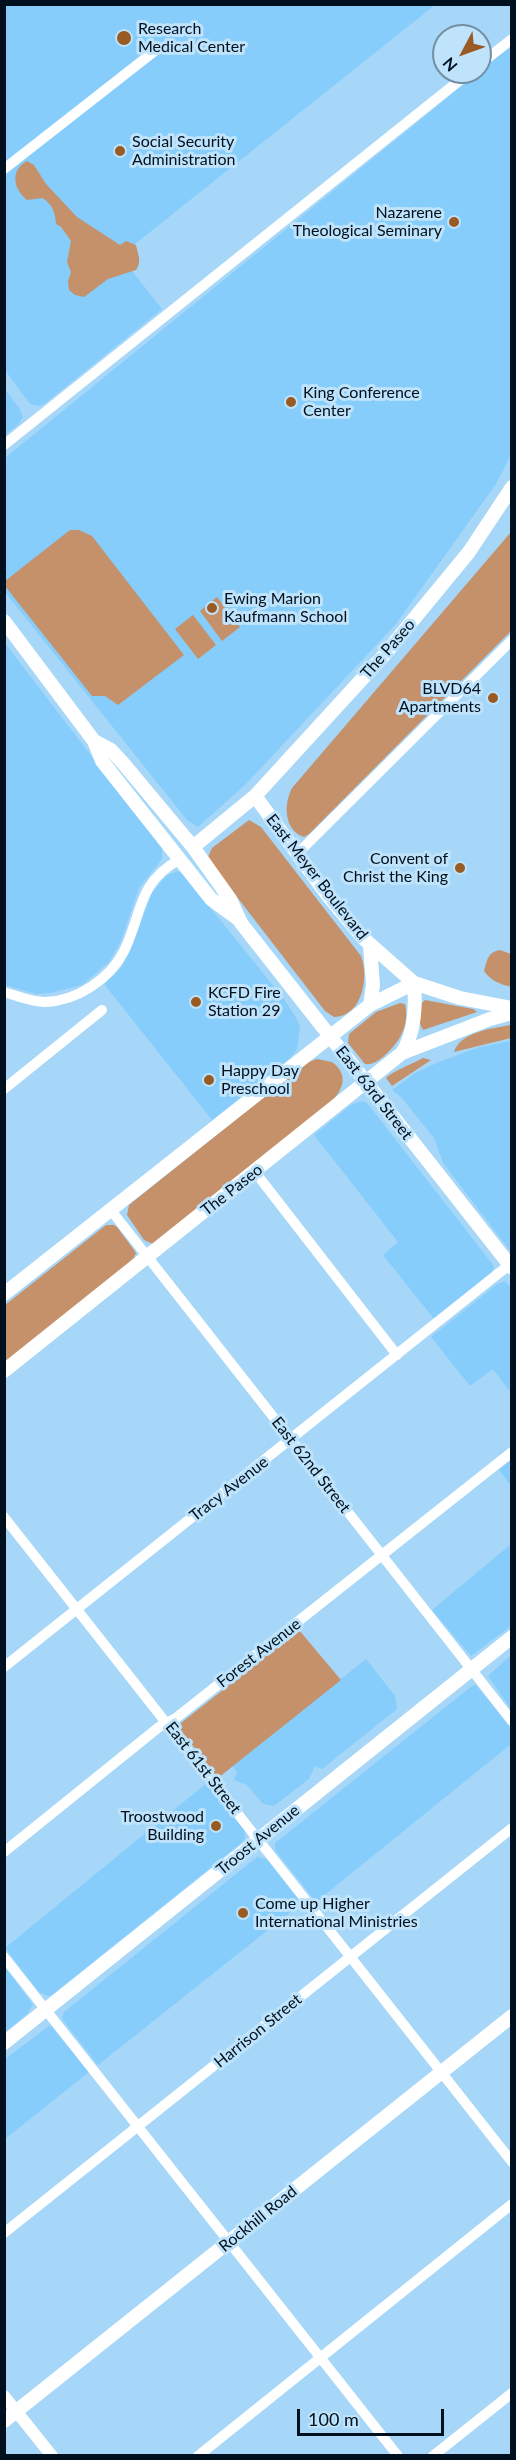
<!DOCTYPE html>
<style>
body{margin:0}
#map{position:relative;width:516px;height:2460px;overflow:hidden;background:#a6d7f8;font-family:Lato,sans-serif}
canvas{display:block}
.frame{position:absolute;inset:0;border:6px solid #00101e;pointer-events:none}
.north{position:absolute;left:432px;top:24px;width:60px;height:60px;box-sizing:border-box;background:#bee3fb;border:2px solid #728fa3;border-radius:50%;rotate:229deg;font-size:16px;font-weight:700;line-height:24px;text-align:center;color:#00101e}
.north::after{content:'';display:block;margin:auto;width:21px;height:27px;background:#9a5a23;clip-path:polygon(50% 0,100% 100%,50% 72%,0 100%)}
.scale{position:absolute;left:297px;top:2409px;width:147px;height:27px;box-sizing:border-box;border:3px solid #00101e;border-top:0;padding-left:8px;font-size:18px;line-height:21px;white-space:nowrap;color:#00101e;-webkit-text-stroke:4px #bee3fb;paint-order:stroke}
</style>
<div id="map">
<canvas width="516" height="2460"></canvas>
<div class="frame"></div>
<div class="north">N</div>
<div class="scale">100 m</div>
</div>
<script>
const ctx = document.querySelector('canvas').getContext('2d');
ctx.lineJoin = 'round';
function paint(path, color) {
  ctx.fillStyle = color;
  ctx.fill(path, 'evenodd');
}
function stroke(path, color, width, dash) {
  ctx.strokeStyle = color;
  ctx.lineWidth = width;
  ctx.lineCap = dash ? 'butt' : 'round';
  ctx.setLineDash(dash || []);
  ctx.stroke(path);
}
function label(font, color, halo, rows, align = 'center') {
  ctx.font = font + ' Lato,sans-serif';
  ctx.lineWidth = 6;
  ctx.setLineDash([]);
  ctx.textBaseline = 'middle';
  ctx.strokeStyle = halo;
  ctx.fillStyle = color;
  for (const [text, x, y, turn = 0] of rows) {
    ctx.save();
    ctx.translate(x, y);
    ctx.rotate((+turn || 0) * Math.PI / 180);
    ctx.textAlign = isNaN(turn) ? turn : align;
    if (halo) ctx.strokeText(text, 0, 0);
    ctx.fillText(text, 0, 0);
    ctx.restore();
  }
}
paint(new Path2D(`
 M4,5H435L120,256L162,309L43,405L37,406L30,404L5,370Z
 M511,46V455L496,484L396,624L245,785L198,827L187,820L5,592V458Z
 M5,389L19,408L23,417L19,424L5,435Z
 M4,642L162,848V859L139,888L121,941L109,962L82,985L50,993L36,994L5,985Z
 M177,871L183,874L284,999L295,1016L300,1026L297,1049L291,1057L212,1120L104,984L121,968L130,951L152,893L166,876Z
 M511,1041H512L511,1252L443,1163L434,1138L401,1097L392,1090L415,1073L441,1061L480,1047Z
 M363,1101L367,1103L494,1266L491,1274L434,1319L383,1255L398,1242L314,1135L352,1104Z
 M505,1281L511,1288V1393L493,1369L470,1386L431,1337L496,1285Z
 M511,1460V1486L499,1470Z
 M511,1544V1626L471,1656L432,1610Z
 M511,1655V1709L488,1676Z
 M366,1659L395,1696L397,1709L322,1769L315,1766L309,1779L274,1806L263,1804L247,1785L234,1780L237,1772L232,1766Z
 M476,1685L511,1729V1744L316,1902L275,1850V1843L472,1686Z
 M208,1782L245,1830V1840L52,1995L48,1996L39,1992L5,1948Z
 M257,1857L268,1859L302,1903L98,2065L62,2019L64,2012Z
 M5,1967L33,2005L27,2014L5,2032Z
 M49,2026L52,2027L89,2072L5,2139V2059Z`), '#86cdfb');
paint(new Path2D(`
 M27,161L34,165L46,184L77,217L120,245L126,241L136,245C138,255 142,261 136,270L108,279L84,297L75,295L69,290L68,281L71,272L67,262L71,241L61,227L56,224C55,212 53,206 43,198L27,200C13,189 10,170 27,161Z
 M70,530H79L92,536L184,655L118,705L105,696H92L5,586V581Z
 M511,532V631L309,834L304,837C283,830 284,803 292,788Z
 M217,597L240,627L222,641L200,611Z
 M193,615L216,645L198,659L175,629Z
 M249,820L261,827L361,956C369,977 363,1016 334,1017L325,1011L210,862L208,857L212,848Z
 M500,950L511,954V987C500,984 491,981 484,971C487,960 488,952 500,950Z
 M425,1000L473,1009L477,1012L423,1030L420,1024V1005Z
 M400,1003L405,1004C410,1026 399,1043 383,1057C377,1061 373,1065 365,1064L348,1043L349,1034L376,1012Z
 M511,1025V1038L454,1052C460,1032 493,1028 511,1025Z
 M423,1058L431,1060L392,1086L386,1078C391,1072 414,1063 423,1058Z
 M317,1059L332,1062C348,1074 344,1087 333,1100L153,1244L144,1240L127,1215L129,1205L306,1063Z
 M106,1225H114L117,1227L134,1250L136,1253L133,1260L5,1365V1305Z
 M299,1630L341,1680L218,1778L179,1728L181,1723Z`), '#c5916a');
stroke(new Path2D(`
 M480,64L512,39
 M4,169L156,50
 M4,445L470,72
 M298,853L512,640
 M4,992C18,996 31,1002 45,1002C77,1001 110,979 124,951C143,913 136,884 180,859
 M4,1089L102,1010
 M255,1172L397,1355
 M110,1209L512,1721
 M4,1517L512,2162
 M4,1667L509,1265
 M4,1852L159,1727L176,1718L512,1452
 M4,1957L398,2456
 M4,2233L512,1828
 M198,2456L512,2204
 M433,2456L512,2393`), '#fff', 10);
stroke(new Path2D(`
 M4,2396L52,2456`), '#fff', 12);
stroke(new Path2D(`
 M4,621L94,741L102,761L211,899L237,918
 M94,741L111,750L123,763L193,847L230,899L241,923L512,1268
 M255,796L329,897L363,938L414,983L460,998L512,1008
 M193,847L255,796L385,654L469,552L512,487
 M370,1005L373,985L370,946
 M402,1053L490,1019L512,1013
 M4,1294L370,1005L414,983
 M4,1371L402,1053C415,1033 416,1007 414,983
 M4,2043L512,1637
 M4,2421L512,2016`), '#fff', 14);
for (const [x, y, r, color] of [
 [124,38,8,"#9a5a23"],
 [120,151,6,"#9a5a23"],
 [454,222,6,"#9a5a23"],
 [291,402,6,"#9a5a23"],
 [212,608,6,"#9a5a23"],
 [493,698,6,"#9a5a23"],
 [460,868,6,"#9a5a23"],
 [196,1002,6,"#9a5a23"],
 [209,1080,6,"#9a5a23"],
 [216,1826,6,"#9a5a23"],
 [243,1913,6,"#9a5a23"]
]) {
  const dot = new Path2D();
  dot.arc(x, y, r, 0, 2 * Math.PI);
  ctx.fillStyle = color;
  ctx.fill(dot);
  stroke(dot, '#bee3fb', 2);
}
label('16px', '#00101e', '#bee3fb', [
 ["Research",138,29],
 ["Medical Center",138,47],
 ["Social Security",132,142],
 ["Administration",132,160],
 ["Nazarene",442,213,"right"],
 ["Theological Seminary",442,231,"right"],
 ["King Conference",303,393],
 ["Center",303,411],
 ["Ewing Marion",224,599],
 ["Kaufmann School",224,617],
 ["BLVD64",481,689,"right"],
 ["Apartments",481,707,"right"],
 ["Convent of",448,859,"right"],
 ["Christ the King",448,877,"right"],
 ["KCFD Fire",208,993],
 ["Station 29",208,1011],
 ["Happy Day",221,1071],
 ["Preschool",221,1089],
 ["Troostwood",204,1817,"right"],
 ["Building",204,1835,"right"],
 ["Come up Higher",255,1904],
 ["International Ministries",255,1922]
], 'left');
label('16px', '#00101e', '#bee3fb', [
 ["The Paseo",388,649,-49],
 ["East Meyer Boulevard",317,877,52],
 ["East 63rd Street",374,1093,52],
 ["The Paseo",232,1190,-38],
 ["East 62nd Street",311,1465,52],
 ["Tracy Avenue",229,1489,-38],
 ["Forest Avenue",259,1653,-38],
 ["East 61st Street",203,1768,52],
 ["Troost Avenue",258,1840,-39],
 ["Harrison Street",258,2031,-39],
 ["Rockhill Road",258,2219,-39]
]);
</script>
